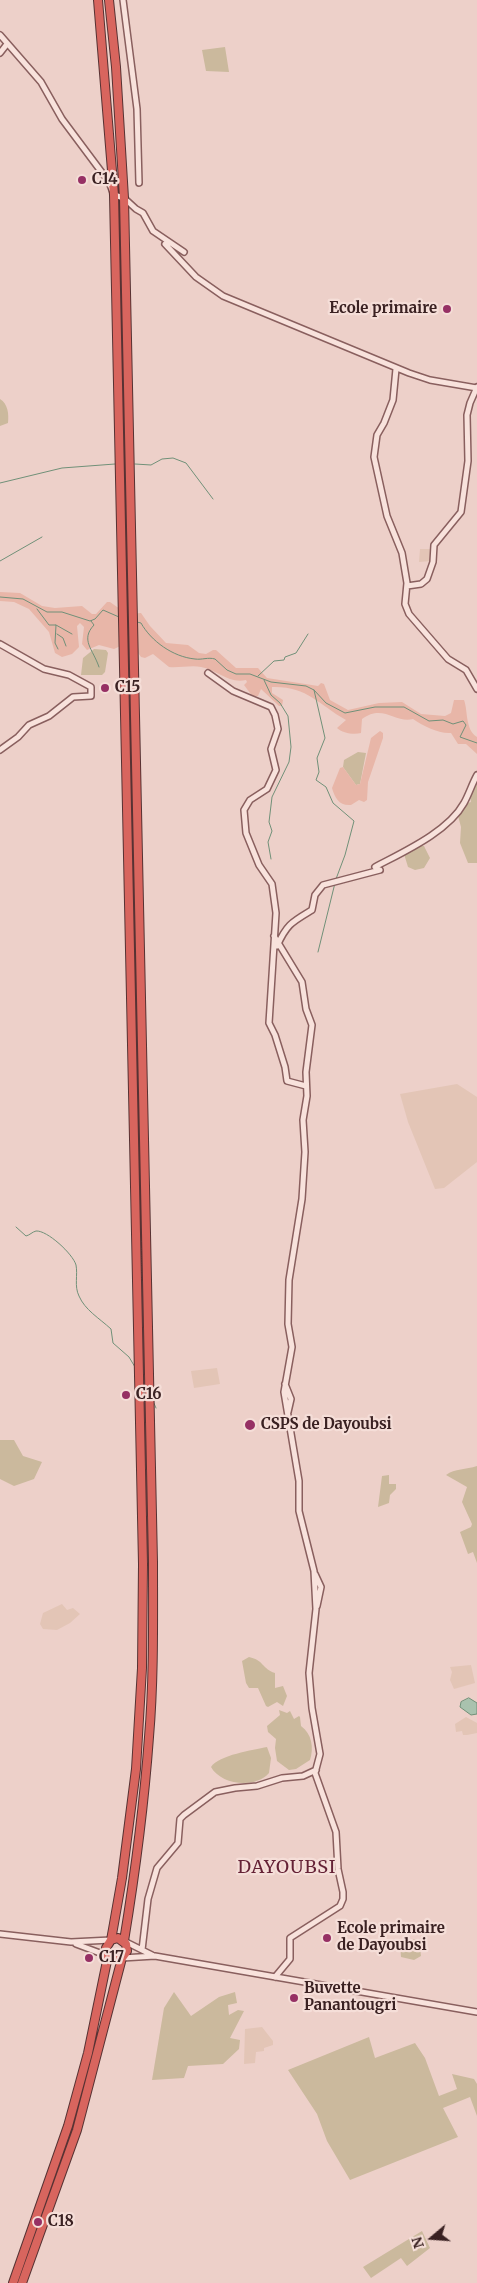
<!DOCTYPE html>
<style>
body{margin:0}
#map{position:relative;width:477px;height:2283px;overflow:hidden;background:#edd0c9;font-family:Merriweather,serif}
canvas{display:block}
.north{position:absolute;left:407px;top:2213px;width:50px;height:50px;-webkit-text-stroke:4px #f5ded8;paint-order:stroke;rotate:252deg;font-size:14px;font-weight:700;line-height:20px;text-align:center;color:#3a2122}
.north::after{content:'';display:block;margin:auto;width:18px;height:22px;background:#3a2122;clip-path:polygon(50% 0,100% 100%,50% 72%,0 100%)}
</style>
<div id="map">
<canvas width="477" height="2283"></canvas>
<div class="north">N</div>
</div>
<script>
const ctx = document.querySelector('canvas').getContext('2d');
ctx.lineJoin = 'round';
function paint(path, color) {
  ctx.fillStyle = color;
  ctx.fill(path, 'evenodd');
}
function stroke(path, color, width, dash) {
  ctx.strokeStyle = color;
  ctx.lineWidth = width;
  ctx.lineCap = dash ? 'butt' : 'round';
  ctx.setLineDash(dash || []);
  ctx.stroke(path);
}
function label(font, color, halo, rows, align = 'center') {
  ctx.font = font + ' Merriweather,serif';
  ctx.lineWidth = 4.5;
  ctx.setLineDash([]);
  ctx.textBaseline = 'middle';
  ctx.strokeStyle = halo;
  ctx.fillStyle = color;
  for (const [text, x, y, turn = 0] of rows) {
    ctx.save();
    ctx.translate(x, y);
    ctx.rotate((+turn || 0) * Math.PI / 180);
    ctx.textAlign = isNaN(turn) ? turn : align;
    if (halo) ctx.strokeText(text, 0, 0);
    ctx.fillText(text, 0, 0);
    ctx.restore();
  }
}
paint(new Path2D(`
 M420,549H432L431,561L419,562Z
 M457,1084L477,1097V1162L444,1188L435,1189L408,1122L400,1094Z
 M217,1368L220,1384L194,1388L191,1371Z
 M62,1604L67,1610L73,1608L80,1614L70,1623L57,1630L43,1629L40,1624L43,1613Z
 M471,1665L475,1683L454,1689L450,1680L452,1672L450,1667Z
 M466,1717L477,1723V1733L467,1735H463L462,1731L456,1732L455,1724Z
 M262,2027L273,2041V2045L264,2048V2051L256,2052L255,2063L244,2064L245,2029Z`), '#e3c5b6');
paint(new Path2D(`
 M225,47L229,72L206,71L202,50Z
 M0,399C8,404 9,414 8,423L0,426Z
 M94,649L106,650L108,653L105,672L102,675H81L83,658Z
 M358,752L366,753L360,784L356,785L343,767L344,760Z
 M477,778V863H468L460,843L461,827L457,812L464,804L471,802L469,792Z
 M415,846H424L430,858L424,868L415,870L408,867L404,854Z
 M0,1440H14L23,1456L42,1462L34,1479L14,1486L0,1479Z
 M477,1466V1563L473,1552L468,1554L460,1532L471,1527L472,1524L462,1502L467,1487L446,1475C455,1468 466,1470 477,1466Z
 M389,1475V1484H396V1489L390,1495L389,1503L378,1507L382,1476Z
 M249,1657C264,1660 262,1669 275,1673V1688L283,1686L287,1696L283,1706L277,1702L268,1707L266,1706L258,1688H249L246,1683L242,1661Z
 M279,1710L287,1713L290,1711L294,1719L299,1716L300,1717L301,1726C312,1734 314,1748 310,1760L296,1769L289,1770L277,1761L275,1748L276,1739L268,1732L267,1726L280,1715Z
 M267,1747L271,1758L269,1773C255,1789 221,1785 211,1767C219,1755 253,1750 267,1747Z
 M415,1939L419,1940L421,1956L414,1960L401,1957L400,1944Z
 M174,1992L191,2016L219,1997L235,1992L237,2003L228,2005L229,2015L238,2010L244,2011L230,2038L240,2040L239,2049L223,2064L188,2066L184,2078L152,2080L164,2008Z
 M369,2037L375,2058L415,2043L425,2058L439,2096L457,2089L452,2074L474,2079L477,2084V2116L470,2097L443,2108L458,2137L350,2180L327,2141L317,2114L288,2070Z
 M422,2231L430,2248L407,2266L401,2258L371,2278L363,2267Z`), '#cbb99d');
paint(new Path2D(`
 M0,592L20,593L42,606L55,608L82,606L92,614H96L107,602H110L127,614L141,613L150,626L166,643L188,645L199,653L206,654L213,650H216L236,668H258L267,678L318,686L321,683L324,684L330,700L348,710L379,703L402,702L421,714L445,716L451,713L454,700H464C468,710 465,730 477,737V754L466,744H458L451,733C439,734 423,726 413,719C396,724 383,703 362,719L361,733C354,735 342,733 337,728L346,720C318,704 307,686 272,687V693L283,700L282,706H279L261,689L258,696L253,697L244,685L247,682L246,680C229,684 217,670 201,667C192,665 179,668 169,667L153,654L145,658L141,657L131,643H127L114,649L99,645L87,650L82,644L84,627L80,623L77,626L79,647L72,654L62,657L55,653L49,632L29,609L14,602L0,601Z
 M380,731L383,733V738L368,782L367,800L364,802L359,800L351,805C339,806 335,798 332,788L340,768L343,767L356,785L360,784L371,738Z`), '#e8b6a8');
const water = new Path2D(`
 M469,1698L477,1703V1714L471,1715L460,1707L461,1702Z`);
paint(water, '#a9c2ae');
stroke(water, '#709078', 1);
stroke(new Path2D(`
 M135,464L151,465L162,459L173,458L186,463L213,499
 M0,483L62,468L115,464
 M0,561L42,537
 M0,597L23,599L47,612H62L90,621L95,619L103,610L119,617
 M37,609L49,625H56L55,643L58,649
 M91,621L94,625C80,640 93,649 99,667
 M137,622L141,623C151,641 173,657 195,659C202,660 208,657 215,659L227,670L236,674H250L271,682L306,686L314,690L326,703L345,713L375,707H404L429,721L443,720L453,724L463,721L466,725L460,737L477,743
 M56,625L72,634
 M57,634L63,638L66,646
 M258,676L274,661L284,660L285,657L296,653L308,634
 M264,680L271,695L280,703L288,716L291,747L289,762L272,797L269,822L272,831L268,842L271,859
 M314,690L325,738L317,758L319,772L316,780L326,787L333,803L354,821L345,855L336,879
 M318,952L335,883
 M16,1227L26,1236C30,1235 32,1232 36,1231C47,1230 73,1254 76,1265C78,1275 74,1286 79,1296C85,1310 99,1318 111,1329L113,1343L129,1357L135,1367
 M153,1401L156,1408`), '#709078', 1);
const minor = new Path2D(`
 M123,0L137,109L139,183
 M0,35L41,82L62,119L109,182L114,195L124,198L136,209L143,213L153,231L184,252
 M0,53L7,44
 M165,244L196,277L223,296L409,373L430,380L477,388
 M396,369L393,400L384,423L377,435L374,457L387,516L402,553L407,583L405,604L409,614L448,659L466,670L477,689
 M407,586L421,584L427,579L433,562L434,545L461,512L468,461L467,415L470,403L477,387
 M0,644L44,669L69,675L91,687V696L73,697L49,716L29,725L18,737L0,750
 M208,673L233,691L271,707L275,715L278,729L271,749L276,770L267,789L250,800L244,810L246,833L259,865L272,884L276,913L269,1023L275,1035L285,1067L287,1081L306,1086
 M375,867C403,852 448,832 464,803C469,794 472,784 477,775
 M274,936L302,982L306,1009L312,1025L306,1072L307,1096L303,1120L305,1152L302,1199L289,1280L288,1324L292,1347L284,1392L299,1481V1511L314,1571L316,1609L309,1673L312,1708L320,1754L315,1773L336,1832L338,1869L343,1892V1899L340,1906L290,1938V1959L275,1977
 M277,946C287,924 292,922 312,910L315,895L323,885L380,870
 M285,1384L291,1399L288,1412
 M315,1574L321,1587L317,1606
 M0,1934L71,1942L111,1940
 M124,1941L152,1955
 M76,1944L108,1956
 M142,1950L148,1899L157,1868L178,1843L180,1819L184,1815L215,1792L235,1788L257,1786L282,1778L303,1776L316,1770
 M122,1958L155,1956L477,2012`);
const highway = new Path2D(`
 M98,0L114,195L143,1564L142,1668L136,1769L122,1878L113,1929L111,1940L106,1948L107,1954L111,1959L122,1958L127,1951L126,1944L118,1938L111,1940
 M109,0L116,67L124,198L153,1562C153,1620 154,1679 149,1737C144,1806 135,1874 124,1941
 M13,2283L68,2126L88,2053L108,1956
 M22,2283L77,2130L122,1958`);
stroke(minor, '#895f5e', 8);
stroke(highway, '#573233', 10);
stroke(minor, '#f8e2dc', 5);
stroke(highway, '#d8655e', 8);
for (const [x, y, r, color] of [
 [82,180,5,"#963064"],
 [447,309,5,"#963064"],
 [105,688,5,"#963064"],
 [126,1395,5,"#963064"],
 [250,1425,6,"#963064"],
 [327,1938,5,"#963064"],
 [89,1958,5,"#963064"],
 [294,1998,5,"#963064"],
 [38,2222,5,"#963064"]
]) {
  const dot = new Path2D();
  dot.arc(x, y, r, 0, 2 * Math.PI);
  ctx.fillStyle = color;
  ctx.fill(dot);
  stroke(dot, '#f5ded8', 2);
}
label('bold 15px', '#3a2122', '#f5ded8', [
 ["C14",92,180],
 ["Ecole primaire",437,309,"right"],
 ["C15",115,688],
 ["C16",136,1395],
 ["CSPS de Dayoubsi",261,1425],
 ["Ecole primaire",337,1929],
 ["de Dayoubsi",337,1946],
 ["C17",99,1958],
 ["Buvette",304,1989],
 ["Panantougri",304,2006],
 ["C18",48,2222]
], 'left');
ctx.letterSpacing = '1px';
label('18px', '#652236', '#f5ded8', [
 ["DAYOUBSI",287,1868]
]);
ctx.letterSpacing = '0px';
</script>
